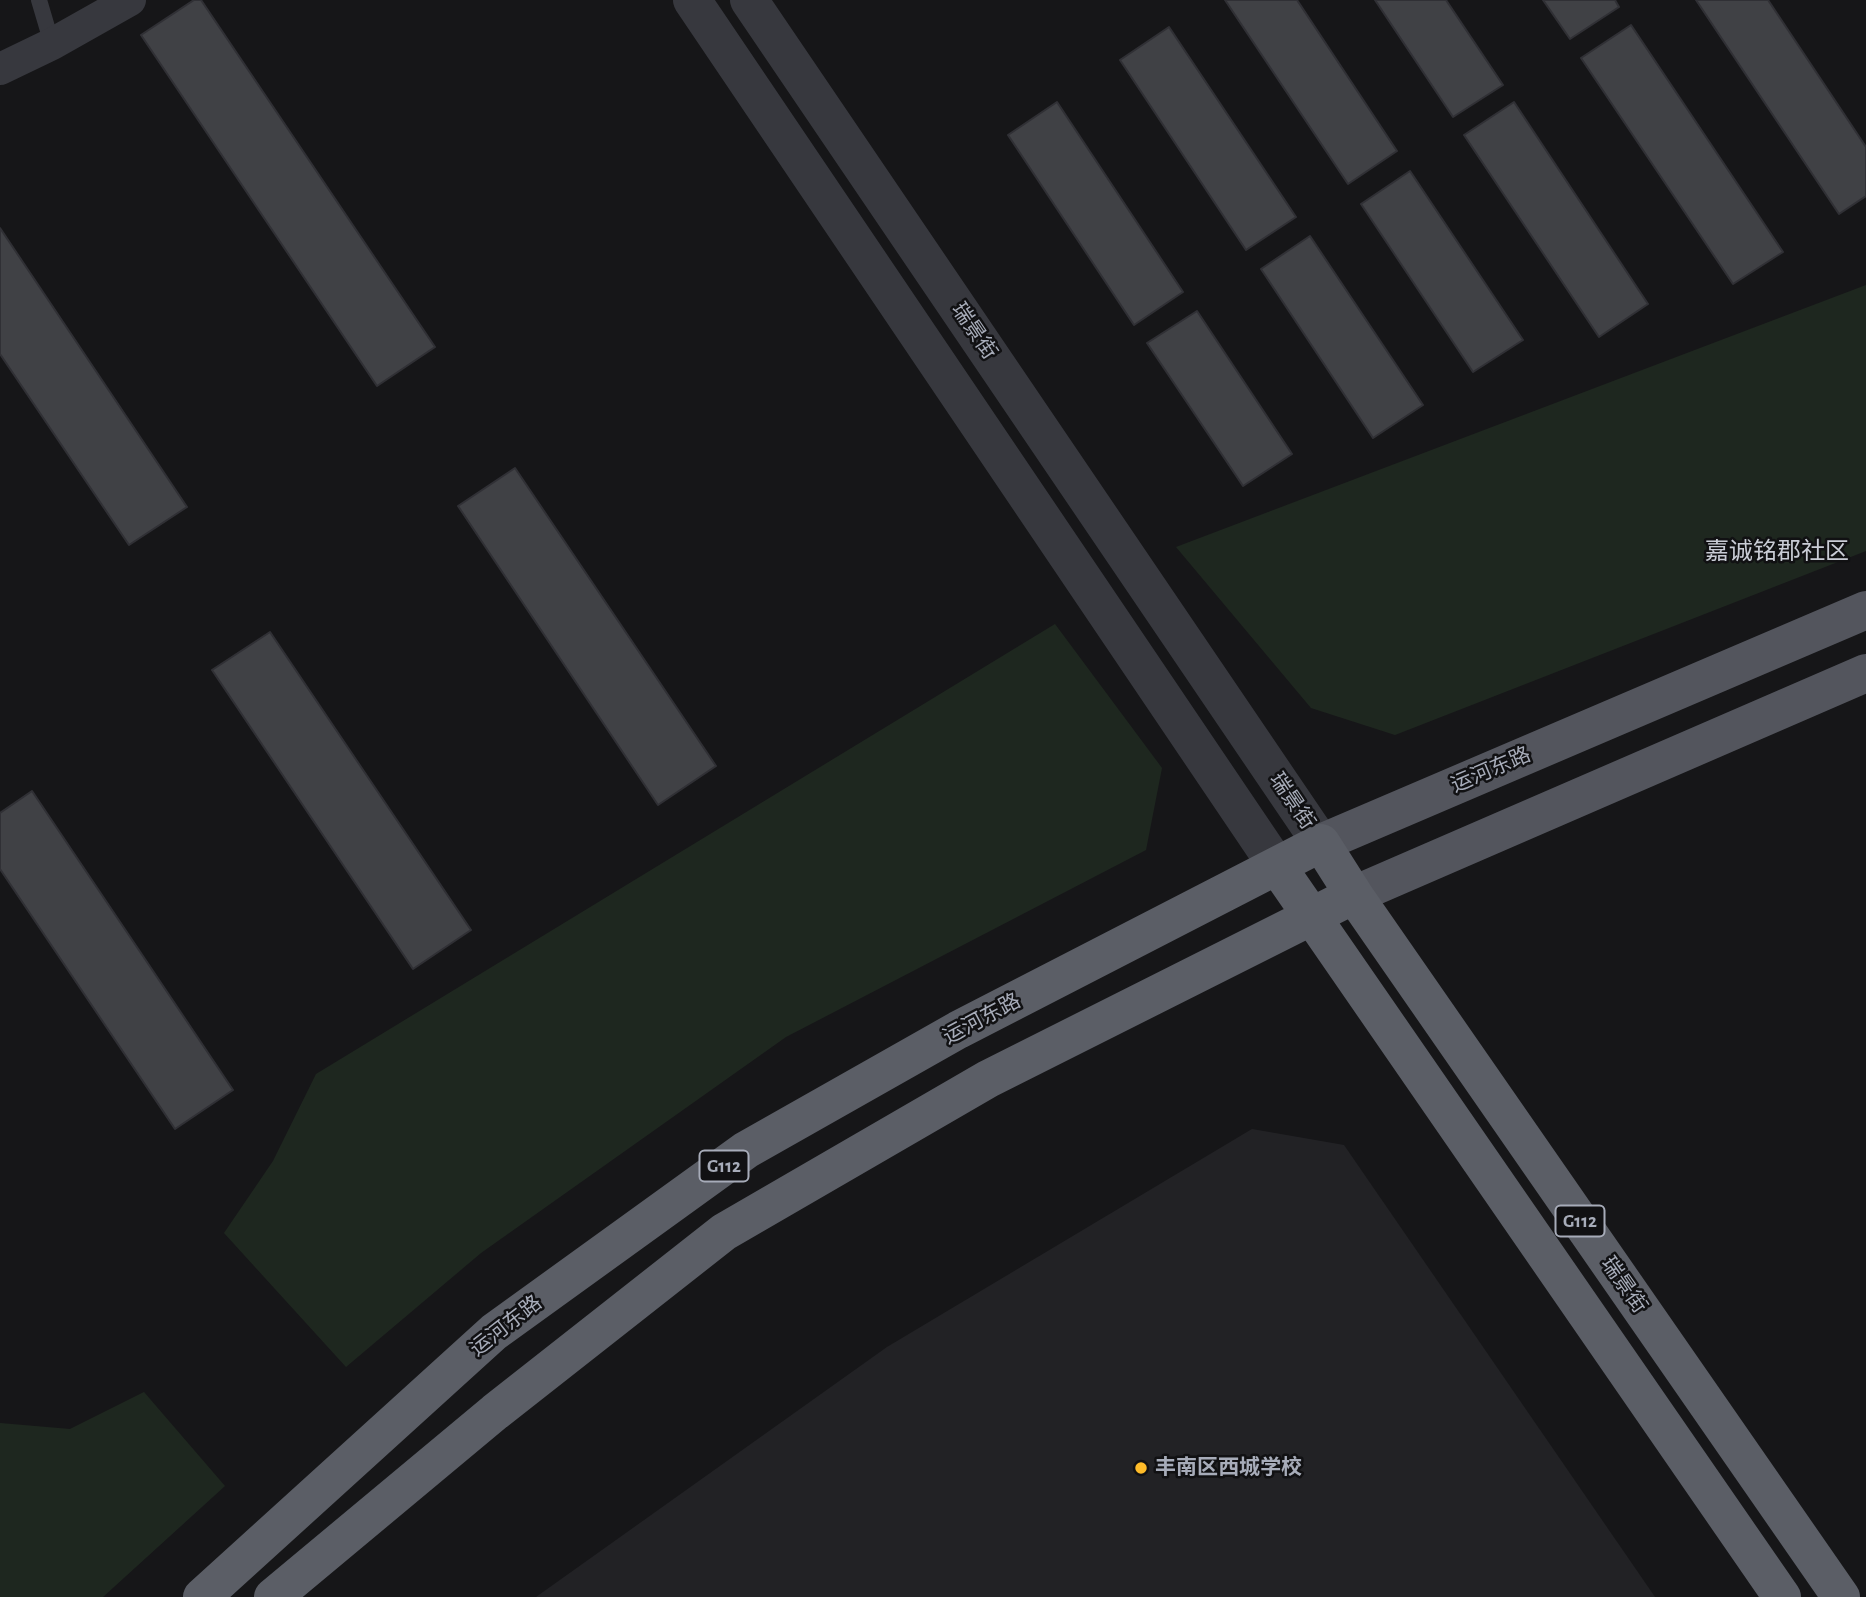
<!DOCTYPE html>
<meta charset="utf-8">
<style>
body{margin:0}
canvas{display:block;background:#161618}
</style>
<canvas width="1866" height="1597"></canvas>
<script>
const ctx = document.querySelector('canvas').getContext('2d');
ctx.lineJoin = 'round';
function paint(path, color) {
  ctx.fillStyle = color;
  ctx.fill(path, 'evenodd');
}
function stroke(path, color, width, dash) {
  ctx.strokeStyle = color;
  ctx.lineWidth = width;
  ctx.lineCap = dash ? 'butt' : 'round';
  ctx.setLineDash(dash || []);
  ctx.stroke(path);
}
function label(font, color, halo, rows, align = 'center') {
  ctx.font = font + ' "Alegreya Sans","Noto Sans SC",sans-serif';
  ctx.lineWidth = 5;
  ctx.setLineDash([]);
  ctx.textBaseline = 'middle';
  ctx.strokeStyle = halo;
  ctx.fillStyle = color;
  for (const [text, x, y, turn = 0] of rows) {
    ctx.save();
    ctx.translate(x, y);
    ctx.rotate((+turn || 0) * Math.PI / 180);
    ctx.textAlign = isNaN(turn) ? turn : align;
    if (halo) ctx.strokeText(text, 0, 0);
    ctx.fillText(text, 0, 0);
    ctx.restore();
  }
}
paint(new Path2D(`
 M1252,1129L1344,1145L1655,1597H536L887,1347Z`), '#222225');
paint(new Path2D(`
 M1866,285V551L1395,735L1311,708L1176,547Z
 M1055,624L1162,768L1146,850L786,1037L481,1253L346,1367L224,1233L273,1161L316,1074Z
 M144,1392L225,1486L103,1597H0V1423L70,1429Z`), '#1e271f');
const building = new Path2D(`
 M194,0H201L435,347L377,386L141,35Z
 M1225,0H1297L1397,151L1348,184Z
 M1375,0H1446L1503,85L1453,117Z
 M1543,0H1615L1619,7L1570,39Z
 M1696,0H1768L1866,147V196L1839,214Z
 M1631,25L1783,252L1733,284L1581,58Z
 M1169,27L1296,217L1246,250L1120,60Z
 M1057,102L1183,292L1134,325L1008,135Z
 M1514,102L1648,304L1599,337L1464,135Z
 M1410,171L1523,340L1473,372L1361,204Z
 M0,228L187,507L129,545L0,354Z
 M1310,236L1423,405L1373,438L1261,269Z
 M1197,311L1292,454L1243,486L1147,343Z
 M515,468L716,766L658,805L458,506Z
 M270,632L471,930L413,969L212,670Z
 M32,791L233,1090L175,1129L0,869V813Z`);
paint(building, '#404145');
stroke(building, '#303035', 2);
stroke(new Path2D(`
 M39,0L52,44`), '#37383e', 16);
stroke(new Path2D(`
 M0,69L52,44L130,0`), '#37383e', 32);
stroke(new Path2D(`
 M692,0L1277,866
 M749,0L1321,843`), '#37383e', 38);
stroke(new Path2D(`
 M1321,843L1866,610
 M1354,895L1866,673`), '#53555d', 38);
stroke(new Path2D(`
 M1277,866L1782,1597
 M202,1597L494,1332L746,1150L958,1030L1321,843L1354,895L1841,1597
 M273,1597L495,1412L724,1232L988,1079L1354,895`), '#5b5e66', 38);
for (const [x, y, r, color] of [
 [1141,1468,7,"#febb29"]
]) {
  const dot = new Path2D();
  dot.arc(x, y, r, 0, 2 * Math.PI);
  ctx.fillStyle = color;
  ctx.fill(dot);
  stroke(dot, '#111113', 2.5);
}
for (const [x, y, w] of [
 [724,1166,49],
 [1580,1221,49]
]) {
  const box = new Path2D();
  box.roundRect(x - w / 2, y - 15.5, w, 31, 5);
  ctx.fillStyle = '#111113';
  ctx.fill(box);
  stroke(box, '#a7acb9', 2);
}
label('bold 19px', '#a7acb9', null, [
 ["G112",724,1166],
 ["G112",1580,1221]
]);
label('21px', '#a7acb9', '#111113', [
 ["瑞景街",974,331,56],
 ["运河东路",1491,770,-23],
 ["瑞景街",1292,801,56],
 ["运河东路",982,1019,-28],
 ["瑞景街",1624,1285,55],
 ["运河东路",506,1326,-38]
]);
label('bold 21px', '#a7acb9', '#111113', [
 ["丰南区西城学校",1155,1468]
], 'left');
label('24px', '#c9ccd5', '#111113', [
 ["嘉诚铭郡社区",1777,552]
]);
</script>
